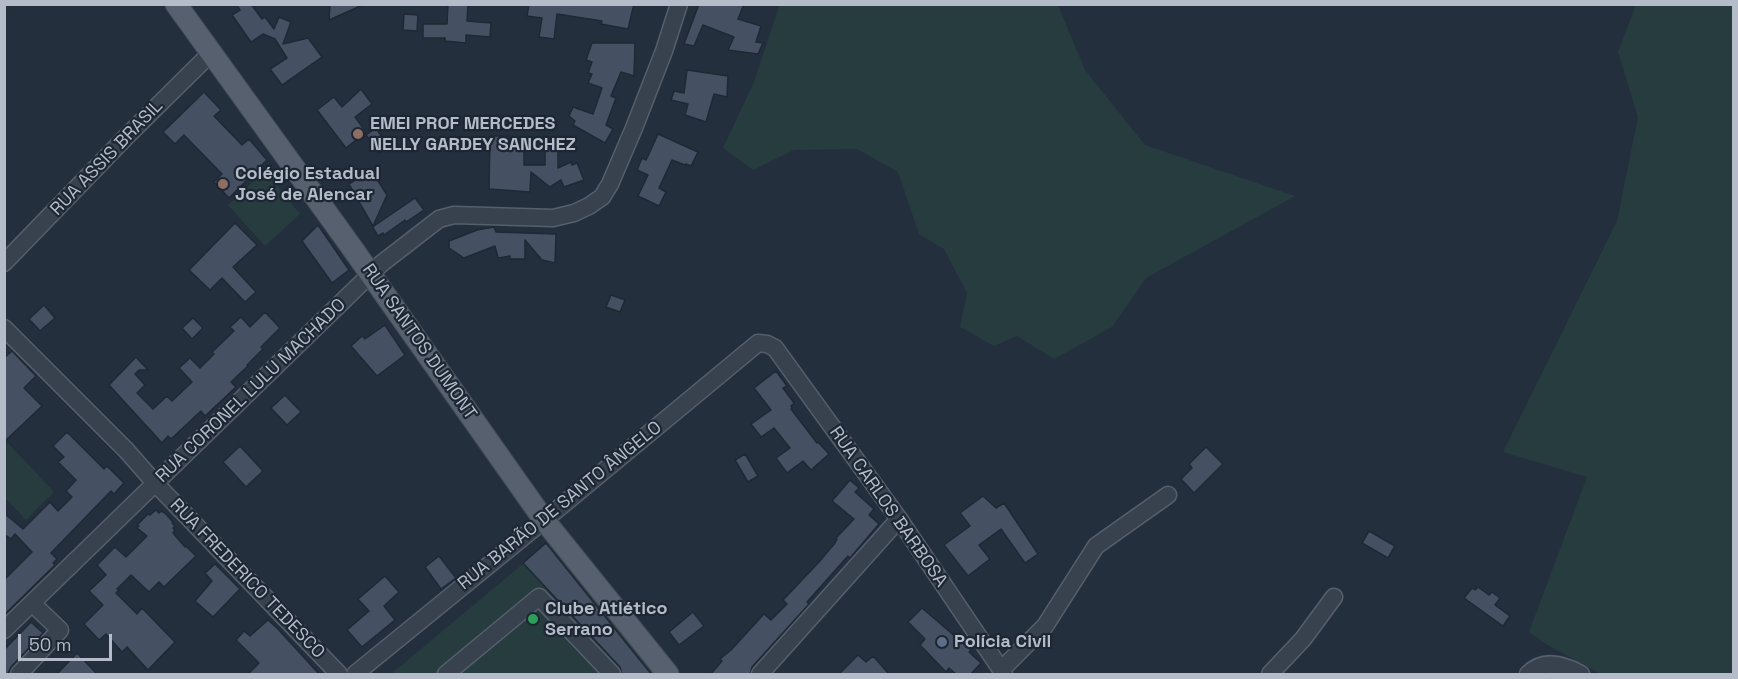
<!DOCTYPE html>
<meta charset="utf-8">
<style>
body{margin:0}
#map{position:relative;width:1738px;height:679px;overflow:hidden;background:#242f3e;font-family:"Space Grotesk",sans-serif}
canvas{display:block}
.frame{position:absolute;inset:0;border:6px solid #b4bcc9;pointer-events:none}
.scale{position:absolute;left:18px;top:634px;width:94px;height:27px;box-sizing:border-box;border:3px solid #b4bcc9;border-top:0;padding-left:8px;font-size:18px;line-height:21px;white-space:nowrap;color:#b4bcc9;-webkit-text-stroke:4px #1d2633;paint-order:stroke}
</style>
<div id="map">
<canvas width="1738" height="679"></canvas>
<div class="frame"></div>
<div class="scale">50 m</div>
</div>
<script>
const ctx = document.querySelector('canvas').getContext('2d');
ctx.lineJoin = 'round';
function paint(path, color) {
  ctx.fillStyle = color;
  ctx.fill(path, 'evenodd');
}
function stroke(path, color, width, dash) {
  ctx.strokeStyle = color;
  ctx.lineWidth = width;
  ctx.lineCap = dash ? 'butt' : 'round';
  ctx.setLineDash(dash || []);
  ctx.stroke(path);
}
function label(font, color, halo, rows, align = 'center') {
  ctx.font = font + ' "Space Grotesk",sans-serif';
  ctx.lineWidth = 4.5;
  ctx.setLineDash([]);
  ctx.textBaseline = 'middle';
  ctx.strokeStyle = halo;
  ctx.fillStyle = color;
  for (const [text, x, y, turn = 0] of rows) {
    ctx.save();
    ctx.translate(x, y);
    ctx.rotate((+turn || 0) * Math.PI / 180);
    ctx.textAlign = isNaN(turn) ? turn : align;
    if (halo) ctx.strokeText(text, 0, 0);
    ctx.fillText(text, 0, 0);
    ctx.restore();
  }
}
paint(new Path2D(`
 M780,4L1058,5L1085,70L1145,145L1295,196L1146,278L1112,327L1054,359L1017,336L994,346L960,327L967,293L944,249L919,234L898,172L857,149L794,150L753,170L723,148L754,82Z
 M1636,5H1733L1734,219L1732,258L1734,272L1733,674H1601L1546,644L1529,632L1587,477L1503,452L1617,221L1638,117L1618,52Z
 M265,170L300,214L265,246L228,205Z
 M8,443L54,492L26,520L5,498V446Z
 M548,543L654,674H391Z`), '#263c3f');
const building = new Path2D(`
 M236,4H251L262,19L265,17L274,29L279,17L291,22L283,44L308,38L322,57L282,85L270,69L287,58L275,39L263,34L251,42L232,15L240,10Z
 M330,4H365L329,20Z
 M448,4H468L467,21L491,23L490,37L466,35V43L445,41V38H423V24H447Z
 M529,4H634L628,29L601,24L602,21L557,14L554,39L539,37L542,18L527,16Z
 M699,4H744L738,19L761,26L756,42L763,43L758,54L728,50L734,37L703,25L694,46L684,44Z
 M404,14L418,15L417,31L403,30Z
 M592,43H635L634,76L621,72L611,96L616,98L606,125L613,129L605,143L573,125L575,121L569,116L573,107L593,114L602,88L588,83L592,74L588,73L592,62L586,60Z
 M687,70L728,76L727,97L714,94L706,122L685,115L688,104L671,100L674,91L684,93Z
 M361,89L372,104L355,117L366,132L346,148L317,110L334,97L342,107Z
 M204,92L221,110L214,116L242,145L249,139L267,160L229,198L214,182L222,174L184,135L175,144L163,132Z
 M376,128L388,146L379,153L366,135Z
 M658,134L698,152L691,166L686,164L685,165L672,160L659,188L666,192L659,206L638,196L648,175L637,170L642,158L646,160L648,156Z
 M490,136H509V148H524V165H545V138H558V168L571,162L572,165L577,163L584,180L564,187L561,180L550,187L531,172L530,192L489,189Z
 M371,170L387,195L373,226L349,184Z
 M415,198L424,210L406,222L405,220L384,235L383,233L378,236L373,228L374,226Z
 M235,223L257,245L233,267L256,292L245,302L222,278L210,290L189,270Z
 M318,225L349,270L332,283L302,241Z
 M494,227L496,232L556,234L555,263L542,260L525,240V259H510V256L498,258L495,246L464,258L449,248V241L477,230Z
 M611,295L625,300L620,312L606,307Z
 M44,305L55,318L40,331L29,319Z
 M265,312L280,328L261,347L263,349L247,365L248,366L231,382L236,387L205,416L201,411L171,439L168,436L162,443L109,385L136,357L148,370H139L135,374L145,385L137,393L153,409L167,396L172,401L192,382L179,368L190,358L200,368L214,354L212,352L234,331L230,327L241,317L250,327Z
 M193,318L203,328L192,339L182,328Z
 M385,325L405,355L377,376L351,346L362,336L365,339Z
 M12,351L36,376L24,388L42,406L4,442V358Z
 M776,371L787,386L783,388L794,403L791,406L792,408L791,409L817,443L818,442L829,454L811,470L803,461L787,473L776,458L790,448L774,428L761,437L751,424L771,410L754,388Z
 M285,395L301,412L287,425L271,408Z
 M67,432L104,469L107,466L124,483L114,494L111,491L51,553L57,559L53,563L55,565L4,615V580L32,552L15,534L11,539L4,534V513L23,529L50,502L58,511L72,497L66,491L76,480L58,462L64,457L53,446Z
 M240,446L263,471L246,487L223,462Z
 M1206,447L1223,464L1194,493L1181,479L1192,468L1189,464Z
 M745,454L758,476L748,482L735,460Z
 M850,480L859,488L855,492L874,509L869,515L879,524L850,558L848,556L807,602L809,604L752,667L750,675H710L722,661L720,659L731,650L764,614L771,620L787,604L783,600L819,562L835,543L837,539L836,538L854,519L832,501Z
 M983,496L996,508L1004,503L1038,554L1025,563L1001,529L979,545L990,559L968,576L944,545L970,526L960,513Z
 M156,510L159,513L161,511L165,513L173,522L172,523L175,526L173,528L175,530L173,533L185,547L186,546L196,556L164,587L159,582L149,592L131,575L117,589L119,590L116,593L137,614L142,608L175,642L148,670L127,647L122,652L106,634L99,640L84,624L103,605L89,591L106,575L97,565L115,547L126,557L147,536L137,528L139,526L137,525L148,514L150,515Z
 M1369,531L1395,546L1388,558L1362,543Z
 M546,543L652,675H622L620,667L523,563Z
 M439,556L456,578L441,589L425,567Z
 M215,564L240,589L213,617L195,601L212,581L205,573Z
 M385,576L399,592L384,606L395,620L362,647L347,630L369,611L358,599Z
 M1478,587L1489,595L1492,592L1500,598L1495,605L1510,616L1503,626L1464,598L1472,588L1475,590Z
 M922,608L971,650L969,652L981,663L970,675H957L949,668L946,672L920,645L925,639L908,622Z
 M693,612L704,626L679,645L669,632Z
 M268,620L277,628L320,675H247L259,663L236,640L244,631L250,636Z
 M31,622L43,633L11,667L7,675H4V650Z
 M77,653L98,675H56Z
 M858,655L866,662L873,656L890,675H838Z`);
paint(building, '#455162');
stroke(building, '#1f2835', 1.5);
const minor = new Path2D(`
 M4,263L127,136L210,54
 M4,328L126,450L155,483L339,674
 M4,630L381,264L439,219L454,215L553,218L574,213L589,206L602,197L610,184L634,128L664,51L679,4
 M1001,670L1045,626L1096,546L1168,495
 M19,674L60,630L32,603
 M355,674L559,508L758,343L767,344L775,348L899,519L1004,674
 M446,674L539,597L612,674
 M760,674L899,519
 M1270,674L1303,639L1334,597
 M1528,674C1543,659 1563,664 1581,674`);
const major = new Path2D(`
 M176,4L350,245L544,520L668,674`);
stroke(minor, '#565f6c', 19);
stroke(major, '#414a57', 23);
stroke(minor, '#38414e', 16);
stroke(major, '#56606e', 21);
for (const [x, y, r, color] of [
 [358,134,6,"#8d6e63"],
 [223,184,6,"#8d6e63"],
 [533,619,6,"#2e9e5b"],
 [942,642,6,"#5c6f8a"]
]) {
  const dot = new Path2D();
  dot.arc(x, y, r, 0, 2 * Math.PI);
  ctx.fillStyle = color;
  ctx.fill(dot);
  stroke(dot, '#1d2633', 2);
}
label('bold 18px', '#b4bcc9', '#1d2633', [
 ["EMEI PROF MERCEDES",370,124],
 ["NELLY GARDEY SANCHEZ",370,145],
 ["Colégio Estadual",235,174],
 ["José de Alencar",235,195],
 ["Clube Atlético",545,609],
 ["Serrano",545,630],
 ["Polícia Civil",954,642]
], 'left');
label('18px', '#b4bcc9', '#1d2633', [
 ["RUA ASSIS BRASIL",107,158,-46],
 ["RUA SANTOS DUMONT",419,342,55],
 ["RUA CORONEL LULU MACHADO",251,391,-44],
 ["RUA BARÃO DE SANTO ÂNGELO",560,506,-39],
 ["RUA CARLOS BARBOSA",888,507,55],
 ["RUA FREDERICO TEDESCO",247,579,46]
]);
</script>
